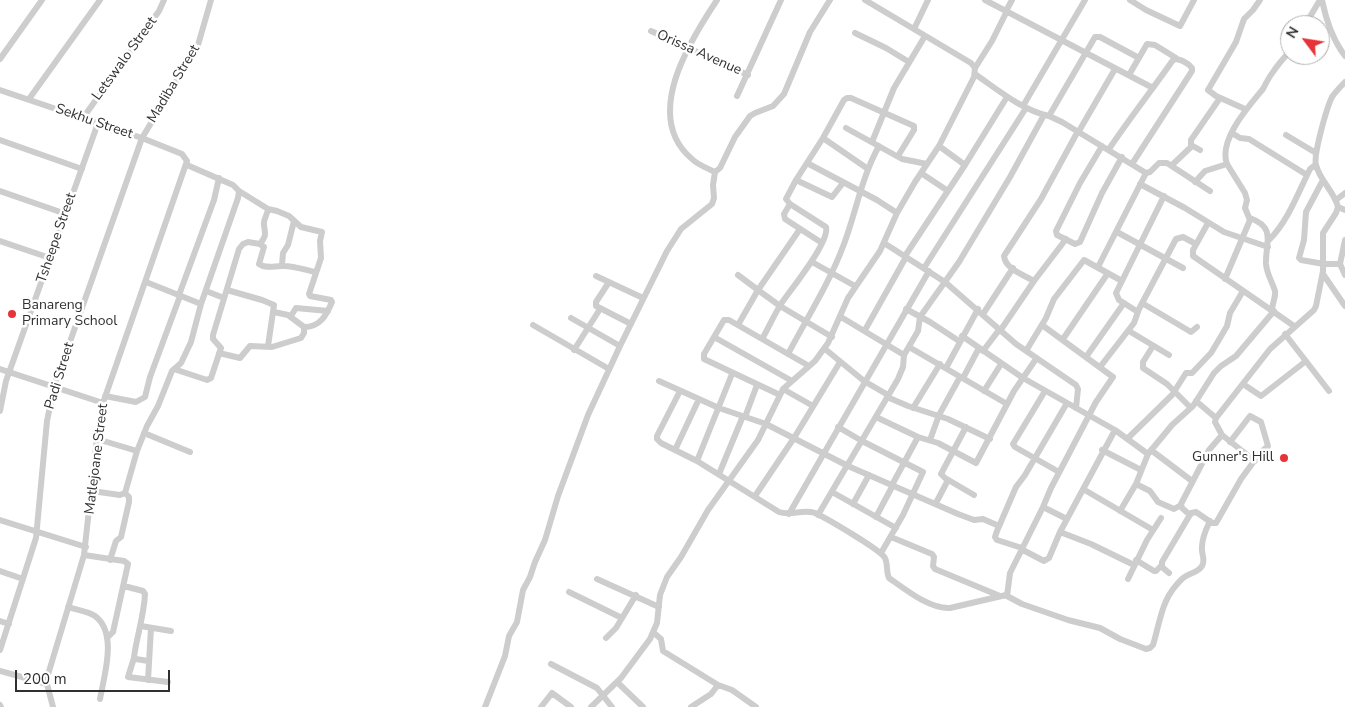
<!DOCTYPE html>
<style>
body{margin:0}
#map{position:relative;width:1345px;height:707px;overflow:hidden;background:#fff;font-family:"Nunito Sans",sans-serif}
canvas{display:block}
.north{position:absolute;left:1280px;top:15px;width:50px;height:50px;box-sizing:border-box;background:#fff;border:1px solid #acacac;border-radius:50%;rotate:301deg;font-size:14px;font-weight:700;line-height:20px;text-align:center;color:#303030}
.north::after{content:'';display:block;margin:auto;width:18px;height:22px;background:#e53338;clip-path:polygon(50% 0,100% 100%,50% 72%,0 100%)}
.scale{position:absolute;left:15px;top:670px;width:155px;height:22px;box-sizing:border-box;border:2px solid #303030;border-top:0;padding-left:6px;font-size:15px;line-height:18px;white-space:nowrap;color:#303030;-webkit-text-stroke:4px #fff;paint-order:stroke}
</style>
<div id="map">
<canvas width="1345" height="707"></canvas>
<div class="north">N</div>
<div class="scale">200 m</div>
</div>
<script>
const ctx = document.querySelector('canvas').getContext('2d');
ctx.lineJoin = 'round';
function stroke(path, color, width, dash) {
  ctx.strokeStyle = color;
  ctx.lineWidth = width;
  ctx.lineCap = dash ? 'butt' : 'round';
  ctx.setLineDash(dash || []);
  ctx.stroke(path);
}
function label(font, color, halo, rows, align = 'center') {
  ctx.font = font + ' "Nunito Sans",sans-serif';
  ctx.lineWidth = 5;
  ctx.setLineDash([]);
  ctx.textBaseline = 'middle';
  ctx.strokeStyle = halo;
  ctx.fillStyle = color;
  for (const [text, x, y, turn = 0] of rows) {
    ctx.save();
    ctx.translate(x, y);
    ctx.rotate((+turn || 0) * Math.PI / 180);
    ctx.textAlign = isNaN(turn) ? turn : align;
    if (halo) ctx.strokeText(text, 0, 0);
    ctx.fillText(text, 0, 0);
    ctx.restore();
  }
}
stroke(new Path2D(`
 M717,0C689,42 642,117 692,159C698,165 707,168 715,172L720,168L735,137L750,116L755,113L773,106L784,94L810,32L830,0
 M985,0L1153,88
 M1130,0L1146,10L1180,26L1194,0
 M1322,0C1326,20 1332,39 1345,56
 M1006,11L1012,0
 M1305,25L1320,0
 M914,29L928,0
 M651,31L748,75
 M855,33L886,48L909,62
 M0,59L42,0
 M975,68L992,41L1007,11
 M975,74C998,90 1022,110 1049,116L1095,37H1100L1139,58
 M1129,75L1147,44L1155,45L1176,58
 M0,90L142,138L182,154L187,161L103,403L97,437L84,555L47,678V684L53,707
 M737,96L781,0
 M29,99L100,0
 M1023,106L1085,0
 M1245,109L1216,96L1208,90L1236,42L1244,19L1253,10L1260,0
 M1049,116L1062,122L1146,173L1150,172L1159,163H1167L1210,191
 M83,118L159,11L164,0
 M846,128L902,159L927,164
 M1079,131L1115,69
 M1232,133L1240,138L1249,139L1307,175
 M1286,135L1316,153
 M823,138L868,169
 M0,140L82,169
 M872,142L894,88L925,36
 M939,146L965,165
 M1102,146L1080,183L1056,231L1057,235L1075,244L1080,242L1102,193L1122,157
 M1109,149C1129,119 1152,90 1173,60C1178,57 1188,63 1192,68V71L1132,164
 M1200,150L1191,145V140L1220,98
 M807,163L877,200L897,213
 M1172,165L1192,146
 M921,173L948,191
 M796,180L832,197L843,183
 M1323,180L1306,212L1304,240L1299,258L1301,260L1324,264H1340
 M1195,182L1205,171L1227,164
 M1140,184L1185,208L1224,232L1268,247
 M0,191L66,214
 M1336,200L1345,193
 M790,204L784,214L785,219L822,243
 M1338,207L1345,210
 M268,209L277,211L289,216L301,227L322,232L320,241L321,258L309,294L310,296L331,300L332,302C326,316 320,327 304,327L288,315L274,312
 M1250,218C1277,228 1265,243 1266,264C1267,275 1272,281 1275,291C1276,296 1272,305 1272,310
 M1208,223L1193,250V256L1294,326
 M1117,232L1183,268
 M1269,240C1288,221 1298,193 1310,169L1315,165
 M1345,240L1340,264L1345,275
 M0,241L50,258
 M884,243L945,282L1016,344L1076,385L1078,389L1076,408
 M260,244L264,247L259,264C266,269 274,266 282,266C292,265 305,270 315,272
 M905,256L965,165L1007,97
 M812,262L855,286
 M282,265L283,253L288,245L294,221
 M1098,267L1146,173
 M924,268L1026,108
 M1323,274L1345,306
 M738,275L758,290L800,229
 M596,276L643,298
 M1225,279L1250,220L1245,208L1247,200L1245,193L1227,164C1218,140 1249,106 1263,89C1266,83 1269,77 1273,72C1278,64 1284,58 1290,51
 M1034,281L1066,239
 M146,282L201,304
 M609,282L596,302V306L631,324
 M227,290L262,300L274,305L268,346
 M206,291L224,298
 M179,295L214,200L219,178
 M1142,303L1191,332L1197,327
 M906,309L930,322L959,341
 M1138,312L1119,300L1116,293L1164,196
 M983,314L1013,268
 M291,316L296,308L328,311
 M571,318L620,346
 M533,325L609,369
 M738,325L758,290L780,306L832,337
 M1042,325L1113,377L1096,402L1051,488L1043,507L1010,573L1007,596L1022,604L1068,620L1100,628L1120,639L1146,649L1150,648L1153,645C1161,619 1161,598 1183,578C1189,573 1198,573 1202,566C1206,560 1201,554 1202,547C1202,538 1206,529 1210,521
 M865,330L906,257
 M1000,331L1034,281C1024,275 1005,269 1004,256L1041,199L1078,131
 M1129,331L1169,355
 M1285,334L1329,391
 M962,336L1023,378L1115,430L1148,454
 M714,337L792,381
 M762,339C769,327 774,315 781,304C791,289 830,242 826,227L790,204L786,199L796,180L823,138L844,100L847,98H851L914,126V130L898,156
 M1063,339L1108,273
 M1153,346L1143,362V368L1167,384L1191,408
 M909,347L1007,404
 M825,349L864,381L888,395
 M574,350L600,309
 M983,351L999,330
 M1026,351L1046,318L1054,299L1084,260L1122,281
 M219,353L240,358L250,346L272,347L301,338L304,333V327
 M788,354C807,318 830,282 844,244C856,212 862,176 879,146
 M904,355L918,331L920,317L959,262L1010,177L1044,115
 M1086,357L1124,303
 M1100,367L1134,323L1139,309L1176,239L1183,237L1196,244
 M946,368L978,309
 M0,369L103,403
 M174,369L207,380L211,378L221,348L213,339V335L239,249L243,244L248,242L260,244C267,235 265,234 264,225C263,219 268,214 268,209L239,191
 M963,378L979,348
 M659,381L719,408L766,424L848,466L958,514L974,520L983,519L999,526
 M1243,384L1261,396L1306,361
 M783,389L813,406
 M680,391L657,436V439L661,443L697,461L779,512C791,516 803,509 815,513C826,518 881,550 885,558C888,564 886,572 889,578C905,589 929,609 950,608L1006,595
 M984,391L1001,364
 M1045,391L1013,444L1015,447L1059,472
 M780,395L704,359V354L724,320H729L809,366
 M105,396L136,402L145,397L150,377L180,296
 M887,397L908,406L948,419L990,439
 M1196,401L1216,418
 M913,408L940,364
 M0,411L6,381L98,123
 M745,417L757,385
 M876,417L918,437L938,443L976,463L1014,391L1036,359
 M838,427L862,441L923,472L903,515L881,553
 M966,427L941,474L945,478L974,495
 M144,433L190,452
 M1222,435L1255,461
 M1128,438L1172,395L1186,373H1192L1211,353L1220,338L1227,326L1230,313L1243,291
 M97,439L137,451
 M930,440L939,415L960,377
 M675,450L699,399
 M1102,450L1141,470
 M1151,450L1192,481
 M697,461L732,374
 M719,474L743,416
 M1136,484L1150,491L1158,502L1174,509L1181,505
 M892,485L918,437
 M1083,489L1153,530
 M92,491L120,495L125,493L137,451L147,426L158,406L172,371L181,363L191,342L201,304L238,198L239,191L233,185L187,165
 M832,492L896,528
 M755,496L794,438L840,362
 M936,503L948,480
 M853,504L869,475
 M1043,507L1067,519
 M1120,511L1136,484L1148,454L1172,425L1193,406L1214,373L1221,366L1236,356L1274,311
 M789,514L929,271
 M818,515L898,379L903,367L904,355L841,317
 M1190,515L1182,508L1181,504L1209,450L1222,435L1215,422L1216,418L1270,349L1314,310L1316,306L1323,271V233L1336,213L1338,207C1334,191 1320,181 1316,165C1313,155 1327,107 1332,97C1336,91 1340,87 1345,82
 M876,517L893,485
 M0,520L86,547
 M1060,532L1091,544L1134,565
 M891,537L932,554L934,557L933,566L935,569L1000,596
 M1022,548L997,540L995,537L997,531L1016,487L1025,475L1067,403
 M1021,549L1044,561L1049,558L1060,532L1115,430
 M84,555L124,561L128,564L113,632L107,638
 M110,560L116,541L121,537L129,502V497L125,493
 M1136,560L1154,571H1156L1161,566
 M0,571L23,579
 M1169,573L1162,567V562L1191,513L1196,512L1212,523H1216L1241,479L1260,453L1268,446L1261,422L1250,416L1230,442
 M597,579L659,607
 M1128,579L1147,540L1161,518
 M124,586L143,591L145,594C144,616 137,635 134,657L136,659L148,661
 M569,592L622,618
 M68,607C77,610 88,611 95,616C118,633 104,676 100,699
 M0,621L9,624
 M141,626L171,631
 M654,633L661,639L663,651L718,685L711,694L691,707
 M606,638L616,628L636,595
 M0,650L36,538L47,421L54,387L142,138L198,45L211,0
 M134,658L128,677L168,682
 M551,664L597,688L612,707
 M0,671L47,684
 M148,680L151,628
 M617,682L643,707
 M718,685L732,690L756,707
 M0,705L1,707
 M485,707L505,656L509,636L517,622L523,590L530,577L535,562L545,540L558,496L588,415L620,346L667,251L681,229L712,204L714,198L713,185L715,172
 M541,707L552,693L571,707
 M591,707L621,678L650,639L657,623L660,595L667,577L681,557L708,510L758,440L783,389L815,361L828,343L848,298L880,251L897,213L915,182L939,146L974,77L975,68L971,63L865,0`), '#cdcdcd', 6);
for (const [x, y, r, color] of [
 [12,314,5,"#e53338"],
 [1284,458,5,"#e53338"]
]) {
  const dot = new Path2D();
  dot.arc(x, y, r, 0, 2 * Math.PI);
  ctx.fillStyle = color;
  ctx.fill(dot);
  stroke(dot, '#fff', 2);
}
label('14px', '#303030', '#fff', [
 ["Orissa Avenue",699,53,24],
 ["Letswalo Street",125,59,-54],
 ["Madiba Street",174,84,-59],
 ["Sekhu Street",94,122,19],
 ["Tsheepe Street",57,238,-71],
 ["Padi Street",60,376,-73],
 ["Matlejoane Street",97,459,-83]
]);
label('14px', '#303030', '#fff', [
 ["Banareng",22,306],
 ["Primary School",22,322],
 ["Gunner's Hill",1274,458,"right"]
], 'left');
</script>
